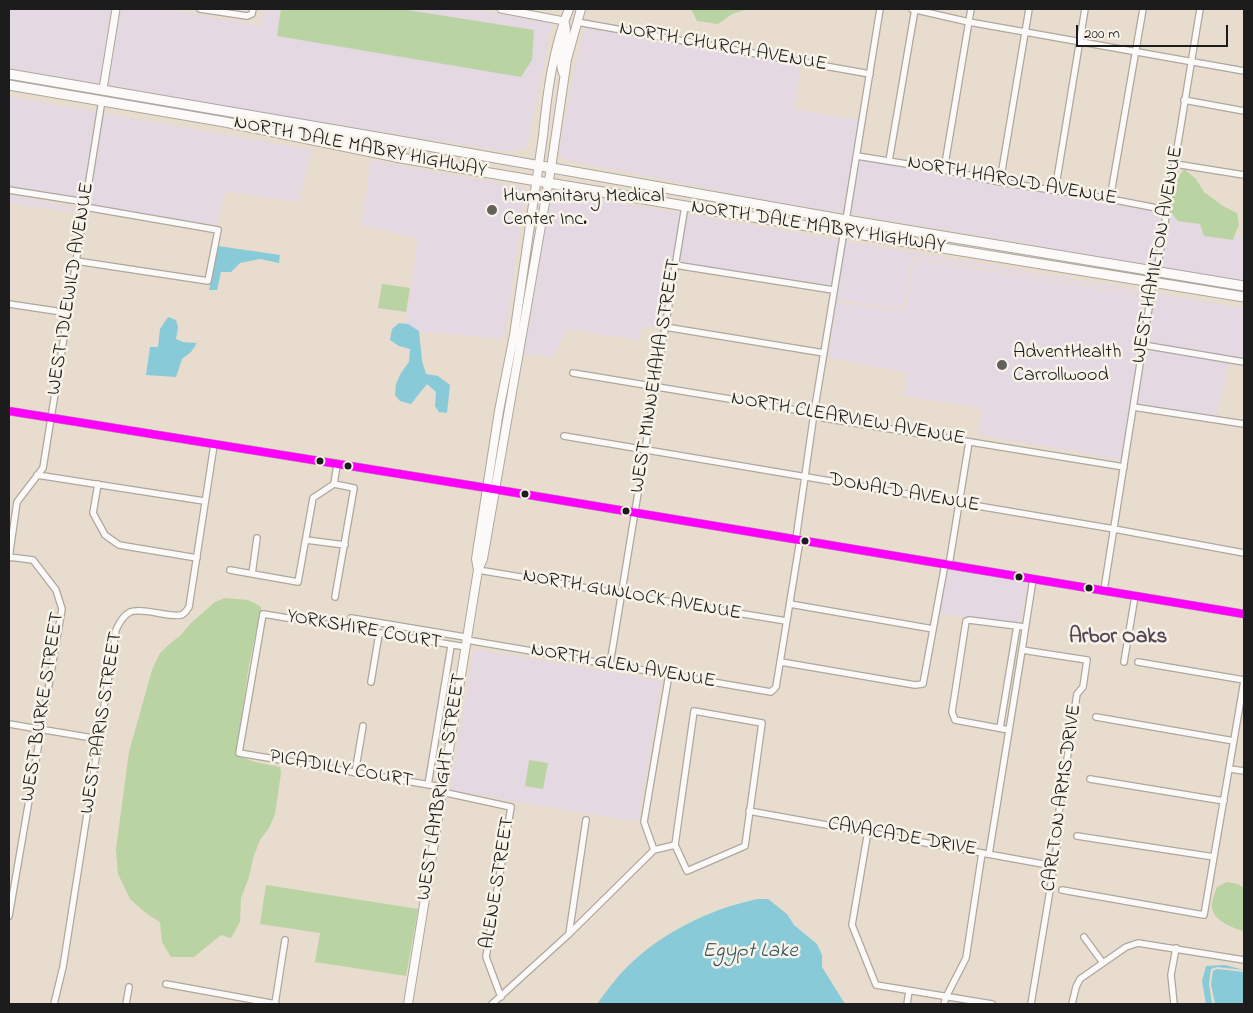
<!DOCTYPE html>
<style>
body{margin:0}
#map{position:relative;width:1253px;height:1013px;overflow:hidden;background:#e7dccd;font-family:"Indie Flower",sans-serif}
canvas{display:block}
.frame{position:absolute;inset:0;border:10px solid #1c1c1c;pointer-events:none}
.scale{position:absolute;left:1076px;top:25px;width:152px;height:22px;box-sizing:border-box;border:2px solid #1c1c1c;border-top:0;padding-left:6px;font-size:15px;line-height:18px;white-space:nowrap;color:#1c1c1c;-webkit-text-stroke:4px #f7f3e8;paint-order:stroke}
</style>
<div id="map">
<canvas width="1253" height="1013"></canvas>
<div class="frame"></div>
<div class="scale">200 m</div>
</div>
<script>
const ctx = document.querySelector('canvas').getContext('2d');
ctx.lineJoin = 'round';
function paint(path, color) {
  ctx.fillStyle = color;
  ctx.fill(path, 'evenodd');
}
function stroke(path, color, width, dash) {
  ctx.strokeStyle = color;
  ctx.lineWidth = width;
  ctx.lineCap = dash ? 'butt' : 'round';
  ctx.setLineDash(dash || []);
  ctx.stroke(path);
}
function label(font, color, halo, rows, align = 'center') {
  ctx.font = font + ' "Indie Flower",sans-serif';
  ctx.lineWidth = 5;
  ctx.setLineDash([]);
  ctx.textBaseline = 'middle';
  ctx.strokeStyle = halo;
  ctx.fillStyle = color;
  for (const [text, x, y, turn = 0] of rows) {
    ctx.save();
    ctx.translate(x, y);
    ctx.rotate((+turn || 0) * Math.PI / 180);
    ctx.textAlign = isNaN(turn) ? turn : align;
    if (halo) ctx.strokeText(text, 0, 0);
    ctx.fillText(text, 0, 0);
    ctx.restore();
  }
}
paint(new Path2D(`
 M9,9H113L101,86L9,71Z
 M119,9H166L261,26L265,9H281L277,36L533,30L401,9H472L553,22L550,34L527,148L507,152L107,87Z
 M585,26L801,64L794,109L860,120L844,213L745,196L571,161L563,158L559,152L574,70Z
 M9,96L97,112L82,204L9,190Z
 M103,113L312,150L299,202L226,191L216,227L88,205Z
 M860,159L944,173L997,184L1110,201L1164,212L1155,266L850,214Z
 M371,160L526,188L505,333L499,339L419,331L406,324L418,238L361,225Z
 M550,191L681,213L662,329L643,326L639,340L568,329L552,357L522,354L533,304Z
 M9,195L81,209V213L9,203Z
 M1170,211L1178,221L1200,224L1233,240L1235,236H1244V281L1161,267Z
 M687,214L839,240L831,287L678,263Z
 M845,241L1148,292V296L914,257L912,259L903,309L835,300Z
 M914,259L1146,297L1122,460L978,434L982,409L904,395L906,372L829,358L835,302L905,311Z
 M1154,293L1244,308V359L1146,343Z
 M1146,348L1244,365V366L1228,364L1217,417L1137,404Z
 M947,568L1028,582L1020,623L939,614Z
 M474,649L662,681L638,822L450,790Z`), '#e4d8e2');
paint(new Path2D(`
 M281,9H401L534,30L532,60L521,77L277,36Z
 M691,9H748L732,14L718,24L697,21Z
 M1184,169L1196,179L1204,192L1223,206L1237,213L1239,224L1233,240L1204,236L1200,224L1178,221L1170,211L1176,181Z
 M382,284L410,288L406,312L378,308Z
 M225,598L248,600L260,606L262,611H260L249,665L236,755L255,762L280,767L281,773L275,814L269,828L260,840L253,858L249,877L241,898L240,922L231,938L221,935L194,957H171L162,942L160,922L147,914L130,899L118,874L116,849L129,752L152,670L160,653L173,641L180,636L190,624L215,602Z
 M529,760L548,763L543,789L525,786Z
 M1227,882L1238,884L1244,888V931C1233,928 1214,921 1212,908C1211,902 1215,893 1217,887Z
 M266,885L418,909L406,976L315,962L320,933L260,924Z`), '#bad3a2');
paint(new Path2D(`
 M218,246L280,255L279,263L260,259L240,263L231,272H221L217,290H209Z
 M168,317L176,320L178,327L176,339L183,342L197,343L191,352L182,359L176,377L146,375L150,347H158L160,329Z
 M399,323L408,324L419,331L422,361L426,374L438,376L450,385L447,413L439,412L435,406L436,392L427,384L411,404L400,401L395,395L396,384L401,373L409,362L410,349L399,346L390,340L392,329Z
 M758,899H768L787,914L794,925L817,944L822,955V967L845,1004H597C606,992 615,979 626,968C661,933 709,909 758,899Z
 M1225,965L1244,970L1217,967L1211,969L1209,984L1212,1004H1206L1202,981L1206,966Z
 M1217,969L1244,972V1004H1215L1211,984L1213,971Z`), '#88cad8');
const minor = new Path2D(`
 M200,9L247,16L252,14L253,9
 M912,9L969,22L1244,71
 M577,22L870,74
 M1184,100L1244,111
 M857,156L944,170L1000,182L1110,199L1167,210
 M889,161L915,9
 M1175,164L1244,175
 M944,170L971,9
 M1000,182L1029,9
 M9,190L85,202
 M1055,191L1085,9
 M1110,199L1143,9
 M846,220L880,9
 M76,261L208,281L218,230L85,207
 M675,265L833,290
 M9,304L69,313
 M665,327L824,353
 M1143,345L1244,362
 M573,373L814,413L823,418L1124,467
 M1133,407L1244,424
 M564,436L1114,529L1244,553
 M37,475L204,501
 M98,484L93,513L105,535L119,545L197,558
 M334,484L337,465
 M796,539L814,413L844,231
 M306,540L345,545
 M9,558L17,502L43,468L102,100
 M949,565L969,442
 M230,570L298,582L313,498L334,484L354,488L335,597
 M478,570L786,621
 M252,574L257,538
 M1104,590L1153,282L1157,271L1200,9
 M790,604L933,629
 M351,618L465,637L467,640L771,692L776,687L800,540
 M781,662L915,685L923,684L945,564
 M1124,662L1135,596
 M1138,662L1244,680
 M610,664L685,206
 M371,682L379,634
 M694,711L762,723L745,846L687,871L675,845Z
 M1096,717L1234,741
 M9,724L99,739
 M1000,728L1017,626
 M1009,730L955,720L952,712L966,621L969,620L1025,627
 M1230,769L1244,771
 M355,773L363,726
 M1090,779L1224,801
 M428,785L451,646
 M442,787L239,753L263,614L466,647
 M442,792L511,807L486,957L501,997
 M749,811L1054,866
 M868,831L852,925L876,985L992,1004
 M1077,836L1214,857
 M654,850L644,822L669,674
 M989,854L1022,650
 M1062,890L1204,915L1244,681
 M9,916L62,609L56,590L33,560L9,557
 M569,934L586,820
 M1084,937L1103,963
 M166,984L276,1004
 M54,1004L63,967L116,630C119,623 123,616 130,612C141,607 171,618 181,615C185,614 186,611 189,607L214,445
 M126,1004L129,987
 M275,1004L285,940
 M492,1004L569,934L654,850L675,845
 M907,1004L909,991
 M944,1004L946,997L966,958L982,853
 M1031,1004L1054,866L1057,845L1055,838L1077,694L1083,687L1087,660L1022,650L1033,579
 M1072,1004L1076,987L1080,979L1126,947L1138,943L1244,960
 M1174,1004L1171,975L1176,948`);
const tertiary = new Path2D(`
 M501,9L564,21
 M103,89L116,9
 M9,411L487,488L1244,614`);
const secondary = new Path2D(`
 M563,73C556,55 571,38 564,21
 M478,570L476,559L499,411L514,335L543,136C547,94 553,48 569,9
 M408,1004L478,570L483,559L551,168L567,59L581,9`);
const primary = new Path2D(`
 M9,74L394,140L846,220L1244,286
 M9,85L225,122L401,158L685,206L1244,297
 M286,132L299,130L350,139L362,135`);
stroke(minor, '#aea79e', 8);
stroke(tertiary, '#aea79e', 9);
stroke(secondary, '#aea79e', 10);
stroke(primary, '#aea79e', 11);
stroke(minor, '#fbfaf8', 5.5);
stroke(tertiary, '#fbfaf8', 7);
stroke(secondary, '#fbfaf8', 8);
stroke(primary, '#fbfaf8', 9);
stroke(new Path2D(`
 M9,411L487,488L1244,614`), '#f0f', 8);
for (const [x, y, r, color] of [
 [492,210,6,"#635f5a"],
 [1002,365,6,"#635f5a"],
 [320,461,4.5,"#1c1c1c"],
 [348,466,4.5,"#1c1c1c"],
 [525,494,4.5,"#1c1c1c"],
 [626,511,4.5,"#1c1c1c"],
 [805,541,4.5,"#1c1c1c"],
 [1019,577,4.5,"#1c1c1c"],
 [1089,588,4.5,"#1c1c1c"]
]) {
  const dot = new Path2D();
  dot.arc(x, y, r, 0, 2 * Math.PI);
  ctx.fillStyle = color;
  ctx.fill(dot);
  stroke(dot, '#f7f3e8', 2);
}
label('20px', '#1c1c1c', '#f7f3e8', [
 ["NORTH CHURCH AVENUE",723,48,10],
 ["NORTH DALE MABRY HIGHWAY",360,148,11],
 ["NORTH HAROLD AVENUE",1012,182,10],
 ["NORTH DALE MABRY HIGHWAY",818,228,9],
 ["WEST HAMILTON AVENUE",1159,255,-80],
 ["WEST IDLEWILD AVENUE",72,289,-81],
 ["WEST MINNEHAHA STREET",657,376,-81],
 ["NORTH CLEARVIEW AVENUE",848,420,10],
 ["DONALD AVENUE",904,494,10],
 ["NORTH GUNLOCK AVENUE",632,596,10],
 ["YORKSHIRE COURT",364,631,10],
 ["NORTH GLEN AVENUE",623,667,10],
 ["WEST BURKE STREET",44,707,-81],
 ["WEST PARIS STREET",103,723,-81],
 ["PICADILLY COURT",341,770,10],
 ["WEST LAMBRIGHT STREET",443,787,-81],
 ["CARLTON ARMS DRIVE",1063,798,-82],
 ["CAVACADE DRIVE",902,838,10],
 ["ALENE STREET",499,883,-81]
]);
label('20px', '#1c1c1c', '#f7f3e8', [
 ["Humanitary Medical",503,198],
 ["Center Inc.",503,221],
 ["AdventHealth",1013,354],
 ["Carrollwood",1013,377]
], 'left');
label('bold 21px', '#544657', '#f7f3e8', [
 ["Arbor Oaks",1118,639]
]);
label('italic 21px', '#335660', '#f7f3e8', [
 ["Egypt Lake",750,953]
]);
</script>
